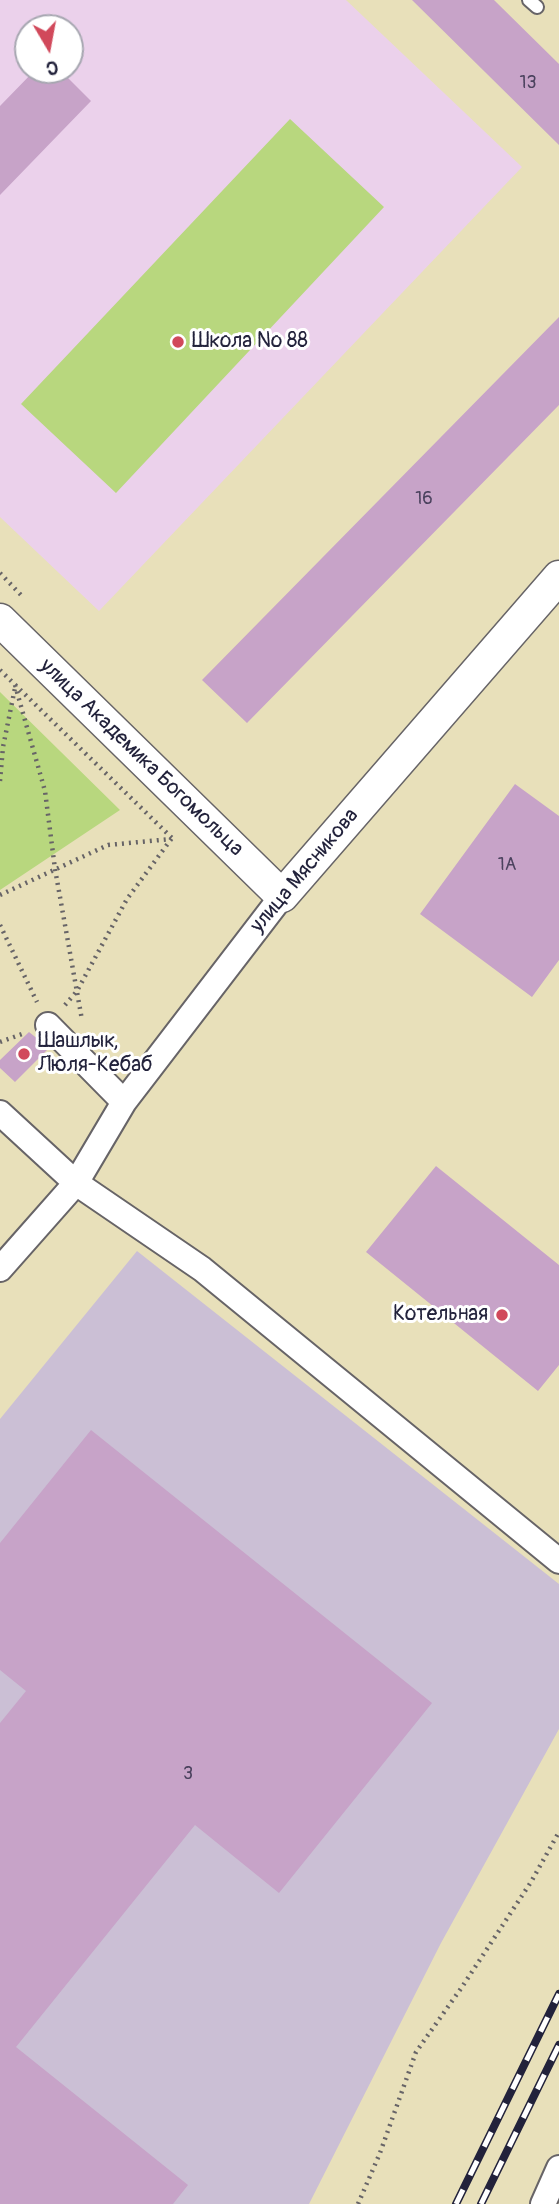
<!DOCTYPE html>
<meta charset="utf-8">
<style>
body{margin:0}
#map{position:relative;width:559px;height:2204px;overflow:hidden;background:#e8e0ba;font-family:Pangolin,sans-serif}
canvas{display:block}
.north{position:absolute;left:14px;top:14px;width:70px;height:70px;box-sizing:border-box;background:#fff;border:2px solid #a7a7b1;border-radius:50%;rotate:170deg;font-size:19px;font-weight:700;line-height:28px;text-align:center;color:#22223b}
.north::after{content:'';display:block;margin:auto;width:24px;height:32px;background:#d1495b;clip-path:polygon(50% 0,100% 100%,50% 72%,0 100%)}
</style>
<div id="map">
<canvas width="559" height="2204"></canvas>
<div class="north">С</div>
</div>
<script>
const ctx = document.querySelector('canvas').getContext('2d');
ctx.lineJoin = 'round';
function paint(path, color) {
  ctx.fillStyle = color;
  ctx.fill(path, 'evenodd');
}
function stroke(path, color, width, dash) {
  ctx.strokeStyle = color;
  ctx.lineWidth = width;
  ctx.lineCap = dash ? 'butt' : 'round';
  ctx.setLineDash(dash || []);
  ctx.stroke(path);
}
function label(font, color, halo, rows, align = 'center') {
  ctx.font = font + ' Pangolin,sans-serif';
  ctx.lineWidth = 6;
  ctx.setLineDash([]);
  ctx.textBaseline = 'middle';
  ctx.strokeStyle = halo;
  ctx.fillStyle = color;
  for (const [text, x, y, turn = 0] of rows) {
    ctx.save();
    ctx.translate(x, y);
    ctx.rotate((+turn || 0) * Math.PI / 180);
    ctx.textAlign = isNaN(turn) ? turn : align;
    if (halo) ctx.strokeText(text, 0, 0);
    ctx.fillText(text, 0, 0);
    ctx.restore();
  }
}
paint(new Path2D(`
 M0,0H346L522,167L99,611L0,517ZM28,28H70V70H28Z`), '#ebd1eb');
paint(new Path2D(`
 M137,1251L559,1584V1729L441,1943L309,2204H0V1419Z`), '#cbbfd5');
paint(new Path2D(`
 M290,119L384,207L116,493L21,404Z
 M0,692L120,810L0,890Z`), '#b8d77e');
paint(new Path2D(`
 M412,0H494L559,64V145Z
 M35,70H60L91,101L0,195V106Z
 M559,317V405L247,723L202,680Z
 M515,784L559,816V960L532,997L420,914Z
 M29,1032L49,1048L15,1082L0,1068V1060Z
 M436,1166L559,1265V1365L538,1391L366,1252Z
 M91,1430L432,1703L279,1893L195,1825L16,2047L188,2185L173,2204H0V1723L26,1691L0,1670V1543Z`), '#c7a3c8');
const service = new Path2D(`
 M529,0L537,7`);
const minor = new Path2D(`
 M48,1025L124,1102
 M0,1113L76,1183L202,1269L559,1561
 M0,1269L76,1183L124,1102L282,896
 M543,2204L559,2168`);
const tertiary = new Path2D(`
 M0,620L282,896L559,577`);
stroke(service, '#676467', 16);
stroke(minor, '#676467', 28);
stroke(tertiary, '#676467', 35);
stroke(new Path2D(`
 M0,573L21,595
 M0,670L172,838
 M15,685L45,791L55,869L82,1020
 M0,781L3,747L15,688
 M0,895L108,845L171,839
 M0,925L37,1002
 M65,1005L77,991L127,899L172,838
 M0,1042L25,1033
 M358,2204L380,2153L416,2052L462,1987L531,1882L559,1832`), '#676467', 4.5, [2, 5]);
stroke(service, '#fff', 12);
stroke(minor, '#fff', 24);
stroke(tertiary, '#fff', 32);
const rail = new Path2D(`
 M456,2204L559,1994
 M481,2204L559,2045`);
stroke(rail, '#22223b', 8);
stroke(rail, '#fff', 5, [16]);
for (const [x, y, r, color] of [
 [178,342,7,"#d1495b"],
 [24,1054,7,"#d1495b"],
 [502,1315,7,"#d1495b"]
]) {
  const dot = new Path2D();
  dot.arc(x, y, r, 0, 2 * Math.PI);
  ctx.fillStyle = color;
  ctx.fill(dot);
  stroke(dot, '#fff', 2.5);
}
label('18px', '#4b425e', null, [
 ["13",528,83],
 ["16",424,499],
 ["1А",507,865],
 ["3",188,1774]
]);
label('21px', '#22223b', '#fff', [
 ["Школа № 88",192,342],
 ["Шашлык,",38,1042],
 ["Люля-Кебаб",38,1066],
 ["Котельная",488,1315,"right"]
], 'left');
label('21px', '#22223b', '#fff', [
 ["улица Академика Богомольца",141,758,44],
 ["улица Мясникова",305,871,-50]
]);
</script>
